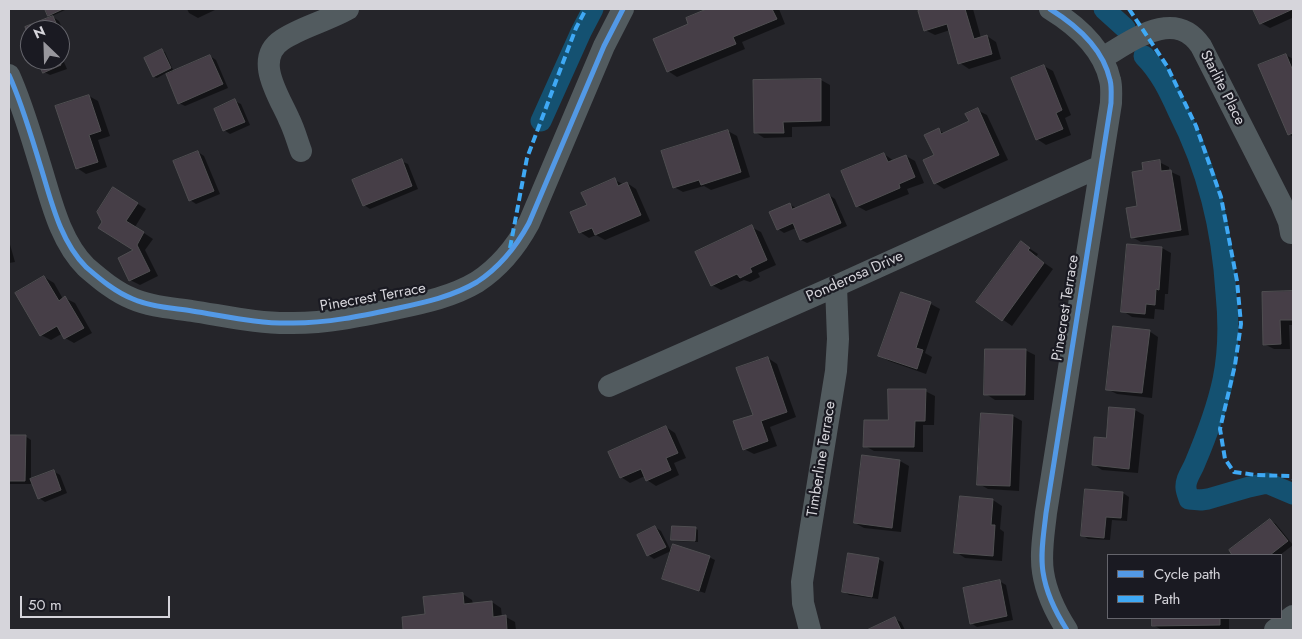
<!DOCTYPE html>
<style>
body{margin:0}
#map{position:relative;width:1302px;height:639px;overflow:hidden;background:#25252a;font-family:Jost,sans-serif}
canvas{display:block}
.frame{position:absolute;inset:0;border:10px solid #d6d5db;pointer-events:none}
.legend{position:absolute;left:1107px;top:554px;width:175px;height:65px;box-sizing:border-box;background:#1a1a22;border:1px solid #65656c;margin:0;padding:6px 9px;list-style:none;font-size:15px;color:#d6d5db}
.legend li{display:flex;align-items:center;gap:10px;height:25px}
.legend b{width:25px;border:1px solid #65656c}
.north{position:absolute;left:20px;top:20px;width:50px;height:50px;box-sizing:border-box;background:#1a1a22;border:1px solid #65656c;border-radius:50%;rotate:336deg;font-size:14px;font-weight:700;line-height:20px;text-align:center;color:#d6d5db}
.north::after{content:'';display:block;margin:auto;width:18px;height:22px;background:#98979d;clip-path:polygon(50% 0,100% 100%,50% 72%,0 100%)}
.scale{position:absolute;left:20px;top:596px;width:150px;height:22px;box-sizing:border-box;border:2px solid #d6d5db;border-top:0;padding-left:6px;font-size:15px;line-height:18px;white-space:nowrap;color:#d6d5db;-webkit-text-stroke:4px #1a1a22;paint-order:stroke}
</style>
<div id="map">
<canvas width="1302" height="639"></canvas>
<div class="frame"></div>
<ul class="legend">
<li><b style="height:6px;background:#5399e6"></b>Cycle path</li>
<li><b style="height:6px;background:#3fa9f5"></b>Path</li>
</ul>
<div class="north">N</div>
<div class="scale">50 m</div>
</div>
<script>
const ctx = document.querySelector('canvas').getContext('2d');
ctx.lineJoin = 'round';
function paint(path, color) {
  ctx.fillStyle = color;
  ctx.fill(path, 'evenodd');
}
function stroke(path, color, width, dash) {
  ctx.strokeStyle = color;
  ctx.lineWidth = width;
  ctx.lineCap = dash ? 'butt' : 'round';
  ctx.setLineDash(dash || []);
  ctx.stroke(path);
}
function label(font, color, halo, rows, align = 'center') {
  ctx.font = font + ' Jost,sans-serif';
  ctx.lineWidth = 4.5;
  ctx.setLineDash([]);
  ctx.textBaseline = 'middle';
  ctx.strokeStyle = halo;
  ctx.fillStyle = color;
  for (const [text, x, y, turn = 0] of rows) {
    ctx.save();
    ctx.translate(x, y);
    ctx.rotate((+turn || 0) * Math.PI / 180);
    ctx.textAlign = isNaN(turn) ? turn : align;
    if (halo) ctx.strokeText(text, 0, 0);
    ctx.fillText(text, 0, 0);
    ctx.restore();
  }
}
paint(new Path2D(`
 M46,9H65V10L52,16Z
 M187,9H217L198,18L189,13Z
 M711,9H779L785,24L742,42L745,49L677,77L668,71L690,25L687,18Z
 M929,9H973L981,38L987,36L996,42L1001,59L969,69L960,63L950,30L935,35L925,30L920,11Z
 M1254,9H1293V20L1292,18L1270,28L1261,23Z
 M53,17L59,21L67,39L60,42V30H30V36L27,28Z
 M162,51L165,52L174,72L210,56L216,60L228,88L185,106L179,103L166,73L157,78L154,77Z
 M60,53L67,69L50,75L44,72L39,60H60Z
 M1286,55L1293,59V137L1289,134Z
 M1044,66L1053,71L1071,115L1065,118L1071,135L1046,145L1037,139Z
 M821,80L830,85V126L792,127V137L764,138L755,132Z
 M89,96L98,101L110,136L98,140L107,167L86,174L77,168Z
 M234,101L241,104L250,125L230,134L224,130Z
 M977,110L987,115L1008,160L944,189L935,183L939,130L945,134L970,122Z
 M728,131L737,136L750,177L711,190L704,186L683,192L674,187Z
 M198,152L204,156L220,194L196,204L190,200Z
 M884,154L894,161L906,156L915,161L924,183L907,189L909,194L866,211L857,206Z
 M401,161L408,164L418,189L370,209L364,205Z
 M1159,162L1169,167V171L1180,176L1189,235L1141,242L1132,237L1145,172Z
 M615,180L624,185L627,183L636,189L650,221L605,240L596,235L589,238L580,232L588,206Z
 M122,194L146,209L135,227L153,239L145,250L158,276L140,285L130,280L135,250L103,222Z
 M829,195L835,199L847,226L807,243L801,240L796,228L784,233L778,229L789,204L796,208Z
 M751,227L761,232L776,265L758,273L760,277L750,282L744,280L721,290L712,285Z
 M9,241L15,262L9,263Z
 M1021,243L1038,254L1036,257L1053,269L1012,326L978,302Z
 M1162,248L1171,253L1168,294H1165L1164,310L1155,309L1154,319L1132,317L1123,311Z
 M44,277L54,283L63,299L65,298L75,303L92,333L74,343L65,338L63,333L51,340L41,335Z
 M1293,292V325H1289L1290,349H1274L1264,344L1263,293Z
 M902,294L931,304L940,309L925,353L932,357L926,374L889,361L880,356Z
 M1149,331L1158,337L1152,398L1117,394L1107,389Z
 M1025,350L1035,355L1034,400H995L986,394Z
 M768,358L777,364L796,417L770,427L777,446L754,454L744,449Z
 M925,391L935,396L934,425H923V452L874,451L865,446L889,421Z
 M1135,410L1144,415L1138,473L1102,470L1093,464L1107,439Z
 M1013,416L1022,421L1019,491L988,489L979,484Z
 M666,427L675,433L686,458L674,463L679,475L656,486L647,480L645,476L630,483L621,477Z
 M9,436H25L31,440V480L53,471L60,475L67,493L45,502L39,498L33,484H9Z
 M900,461L909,466L901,532L864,528L855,523Z
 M1123,493L1129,497L1127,521L1112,520L1110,540L1088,539L1082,535Z
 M993,500L1002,506L1000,529L1004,532L1002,561L965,558L956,552Z
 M1270,520L1276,524L1293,545L1280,555H1234L1230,551Z
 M655,527L661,531L671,551L654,559L648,555Z
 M695,528L698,530V542L675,541L673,539Z
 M709,557L715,560L705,593L670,582L664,579Z
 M878,559L884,562L878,599L849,595L843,591Z
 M999,581L1006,585L1013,620L977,627L971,623Z
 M463,594L472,600L473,604L492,602L501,608L502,617H506L515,622L516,630H404L403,618L426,616Z
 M1153,618H1229V630H1162L1153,625Z
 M895,619L901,622L905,630H870Z`), '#0007');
stroke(new Path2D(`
 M1104,9L1125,28
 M1144,56C1160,72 1169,91 1178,111C1208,170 1222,228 1226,293C1229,323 1229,351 1223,380C1217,408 1206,437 1195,463C1192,471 1185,479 1186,488C1186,491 1188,495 1189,499L1201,500L1208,499L1249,487L1267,483L1293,494
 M541,121L581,32L593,9`), '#145171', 21);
const building = new Path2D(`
 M45,9H63L48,16Z
 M707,9H772L777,19L733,37L736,44L667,72L653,39L688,24L686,18Z
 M924,9H965L974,39L987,35L992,54L958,64L947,24L924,31L918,11Z
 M1253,9H1293L1260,24Z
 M53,16L59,30H30V40L25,27Z
 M162,49L171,68L153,77L144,58Z
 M1286,54L1293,71V133L1288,135L1258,65Z
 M210,55L223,84L178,104L166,74Z
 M38,60H59L61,65L43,73Z
 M1044,65L1062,110L1056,113L1063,129L1036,140L1011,78Z
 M821,79V121L783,122L784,133H754L753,80Z
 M89,95L101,131L89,135L98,162L76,169L55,106Z
 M235,99L245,122L223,131L214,109Z
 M978,108L999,155L934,184L923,160L934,155L924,135L939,128L941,134L969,121L965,114Z
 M728,130L741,172L701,185L699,180L673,188L661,151Z
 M198,151L214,191L189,201L173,161Z
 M884,153L888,162L906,155L915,177L899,184L900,188L856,207L841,171Z
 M402,159L412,186L363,206L352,180Z
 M1160,160L1161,171L1171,170L1181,230L1131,238L1126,208L1137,206L1132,172L1143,170L1142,163Z
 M615,178L618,186L627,182L641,215L595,235L592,228L579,233L570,212L587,205L581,193Z
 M113,187L138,203L126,221L144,232L137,245L150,271L129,281L118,258L133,250L98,228L102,222L97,212Z
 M829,194L841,223L800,240L793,223L777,230L769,212L790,203L792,209Z
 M752,225L767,260L750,268L752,272L740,278L737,274L711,286L695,252Z
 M1021,241L1030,248L1028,250L1044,263L1002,321L976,302Z
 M1127,244L1162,247L1159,290L1156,289L1155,305L1146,304L1145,314L1121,312Z
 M44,276L59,301L65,296L84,328L64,339L57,326L40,336L15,293Z
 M1293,291V320H1280L1281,344L1263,345L1262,292Z
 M901,292L931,302L916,348L923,350L917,369L878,356Z
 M1113,326L1150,330L1142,393L1106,390Z
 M985,349H1026L1025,395H984Z
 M768,357L787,412L761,421L768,441L743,450L733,421L753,415L736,368Z
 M888,389H926L925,421H915L914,447H863L864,420H888Z
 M1109,407L1135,409L1129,469L1092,465L1094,437L1106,438Z
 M981,413L1013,415L1010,486L977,485Z
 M666,426L678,453L666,458L671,470L646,481L641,469L620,478L608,452Z
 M9,435H26L25,481H9Z
 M862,455L900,460L892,528L854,523Z
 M54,470L61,490L38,499L30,479Z
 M1085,489L1123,492L1121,518L1106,517L1104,538L1081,536Z
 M960,496L993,499L991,525H995L993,556L954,553Z
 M1270,519L1288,541L1270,555H1232L1229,550Z
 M655,526L666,547L647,556L637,535Z
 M672,526L696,527L695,541L671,540Z
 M673,544L710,556L699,591L662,579Z
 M848,553L879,558L872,597L842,592Z
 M1000,580L1007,616L970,624L963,588Z
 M463,593L464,604L492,601L493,617L506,615L507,630H403L402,617L425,614L423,597Z
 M895,617L901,630H867Z
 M1152,618H1220V625L1152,626Z`);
paint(building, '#463e47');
stroke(building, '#4f4e51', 1);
stroke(new Path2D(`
 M1050,9C1076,25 1103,48 1110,80C1112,87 1111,96 1111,103L1046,513C1044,532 1040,553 1043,572C1046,592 1056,613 1067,630
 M1102,58C1132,41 1174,7 1201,46L1281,203L1289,222L1291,233
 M9,75C23,106 32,139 42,171C52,204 61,242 86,267C100,279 115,292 133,299C151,307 173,308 192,311C225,316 259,324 293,323C328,323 361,316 394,309C422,303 452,297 477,282C500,267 516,247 529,223L604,46L623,9
 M301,151C297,140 294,129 289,119C279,96 253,59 282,40C301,27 327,21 348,9
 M609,386L836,286L1101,166
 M810,630L803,603L802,582L836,371L838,339L836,286
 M1275,630L1293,616`), '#525b5f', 22);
stroke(new Path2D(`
 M1129,9L1167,66L1196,126L1221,197L1237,281L1241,324L1235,365L1220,429L1225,459L1234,472L1256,475L1290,476L1293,478
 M510,248L527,158L576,28L586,9`), '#3fa9f5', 4, [8, 4]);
stroke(new Path2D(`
 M1050,9C1076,25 1103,48 1110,80C1112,87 1111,96 1111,103L1046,513C1044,532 1040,553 1043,572C1046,592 1056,613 1067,630
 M9,75C23,106 32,139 42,171C52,204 61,242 86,267C100,279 115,292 133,299C151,307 173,308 192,311C225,316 259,324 293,323C328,323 361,316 394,309C422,303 452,297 477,282C500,267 516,247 529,223L604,46L623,9`), '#5399e6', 5);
label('15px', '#d6d5db', '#1a1a22', [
 ["Starlite Place",1222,88,63],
 ["Ponderosa Drive",855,277,-24],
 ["Pinecrest Terrace",373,298,-10],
 ["Pinecrest Terrace",1066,308,-81],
 ["Timberline Terrace",822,459,-81]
]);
</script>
